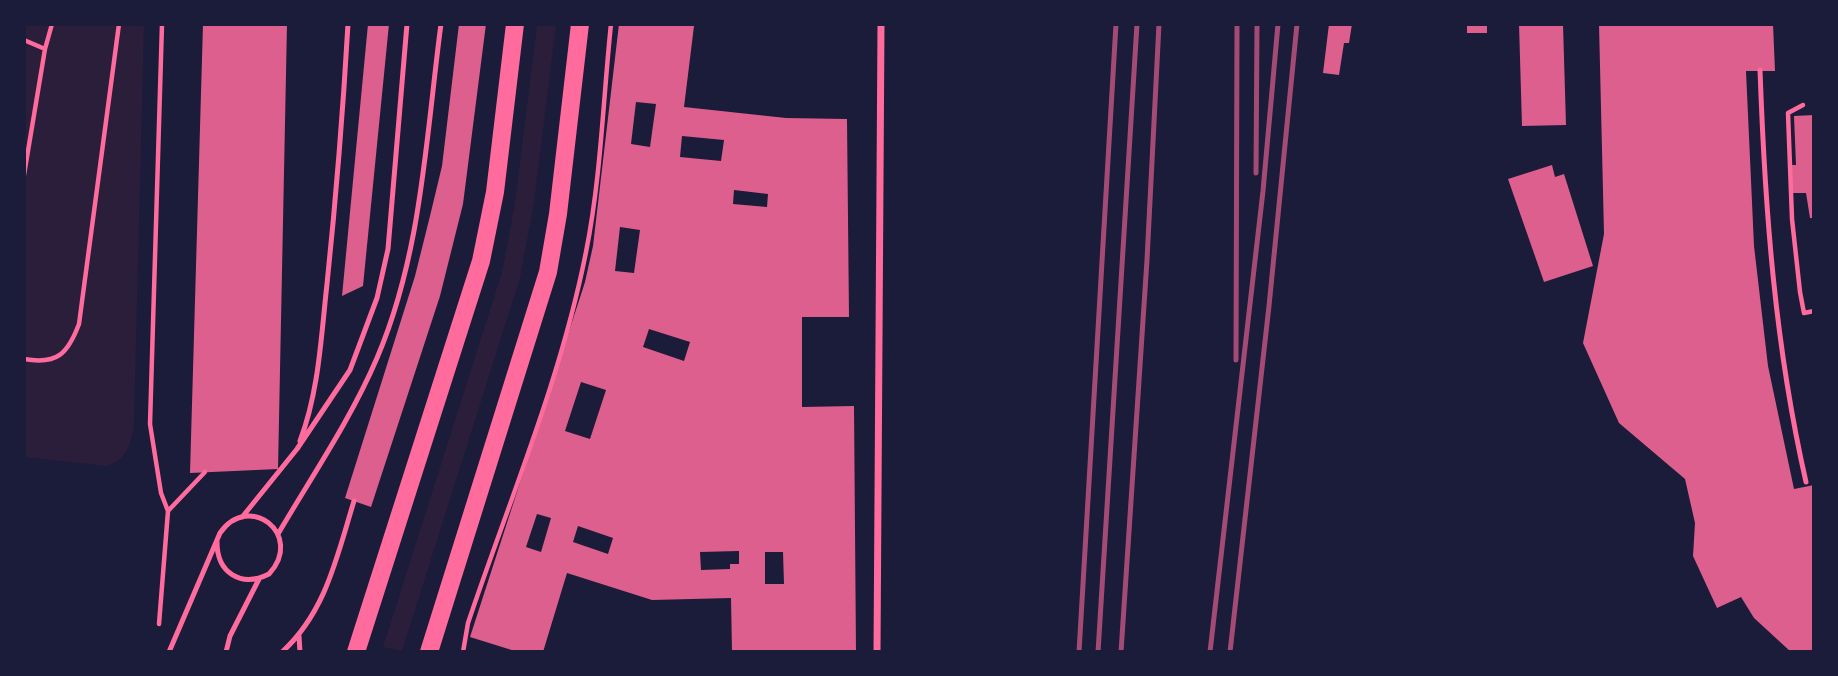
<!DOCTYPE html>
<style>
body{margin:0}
#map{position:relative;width:1838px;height:676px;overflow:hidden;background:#1b1b3a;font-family:Figtree,sans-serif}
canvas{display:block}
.frame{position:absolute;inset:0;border:26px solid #1b1b3a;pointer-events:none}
</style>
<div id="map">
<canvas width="1838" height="676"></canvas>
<div class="frame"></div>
</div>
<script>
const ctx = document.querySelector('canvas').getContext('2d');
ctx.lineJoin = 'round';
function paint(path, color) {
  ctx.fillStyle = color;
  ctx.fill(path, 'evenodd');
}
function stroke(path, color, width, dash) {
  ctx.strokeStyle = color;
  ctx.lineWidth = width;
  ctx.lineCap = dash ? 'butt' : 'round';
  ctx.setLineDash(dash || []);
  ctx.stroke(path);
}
paint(new Path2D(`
 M25,25H144L134,422C131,443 129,459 106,466L25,457Z
 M537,25H556L534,203L520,278L402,651L383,647L502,272L515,203Z`), '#2a1e3b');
paint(new Path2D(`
 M203,24H287L278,469L190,473Z
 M368,24H389L363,286L342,296Z
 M459,24H486L463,204L440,296L371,507L345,498L415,276L430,216L442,166Z
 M619,24L694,26L684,107L786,118L847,119L849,317H802V407L854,406L856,652H732L731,598L652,600L567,573L543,652H518L470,637L585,282L593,246ZM636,102L656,104L650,147L631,144ZM682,136L724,140L721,161L680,157ZM734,190L768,194L767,207L733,204ZM620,227L640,230L634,273L615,271ZM649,329L690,342L684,361L643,347ZM581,382L606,390L590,439L565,431ZM537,514L551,518L541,552L526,547ZM578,526L613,538L608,554L573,542ZM739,551V564H730V569L701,570L700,552ZM765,552H783L784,584H765Z
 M1329,24H1352L1349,43H1344L1339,75L1323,73Z
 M1467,24H1487V33H1467Z
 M1519,24H1563L1566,125L1522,126Z
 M1599,24H1773L1775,71H1746L1754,246L1768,366L1794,489L1814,485V652H1791L1754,618L1741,597L1717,608L1693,556L1695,523L1685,479L1619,423L1583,343L1604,234Z
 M1814,115V218H1810L1806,193H1792L1791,165H1796L1794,116Z
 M1552,165L1555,177L1564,174L1593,266L1544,282L1508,179Z`), '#dd5f8e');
stroke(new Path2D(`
 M162,24L150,424L161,493L168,511
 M24,40L45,49L24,175
 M45,49L52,24
 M1803,105L1788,113L1792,219L1800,292L1804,313L1814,311
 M24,359C58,365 68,353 79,324L119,24
 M159,624L168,511L205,472
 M463,652L468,623C509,501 561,379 586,252C601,177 603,100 611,24`), '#ff6b9d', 4.5);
stroke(new Path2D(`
 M1760,70C1765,210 1775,346 1806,482
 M300,441C319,391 321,337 327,284C336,198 343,111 348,24
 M243,516L297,449L350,370L377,298L388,249L407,24
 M278,534C312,476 351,419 377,358C422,253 426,136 441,24
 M299,636L300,652
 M169,652L220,533C249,491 305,535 269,574C241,588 217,573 217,542
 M226,652L230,636L259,579
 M282,652C326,612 337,556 354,501`), '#ff6b9d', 5);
stroke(new Path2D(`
 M877,652L881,24`), '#ff6b9d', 7);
stroke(new Path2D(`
 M356,652L481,261L495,192L515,24
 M429,652L548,272L558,214L580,24`), '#ff6b9d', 18);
stroke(new Path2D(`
 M1256,173L1257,24
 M1236,360L1237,24
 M1079,652L1116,24
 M1098,652L1137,24
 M1121,652L1147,260L1159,24
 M1210,652L1263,191L1278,24
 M1230,652L1269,306L1297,24`), '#a44b75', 5);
</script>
